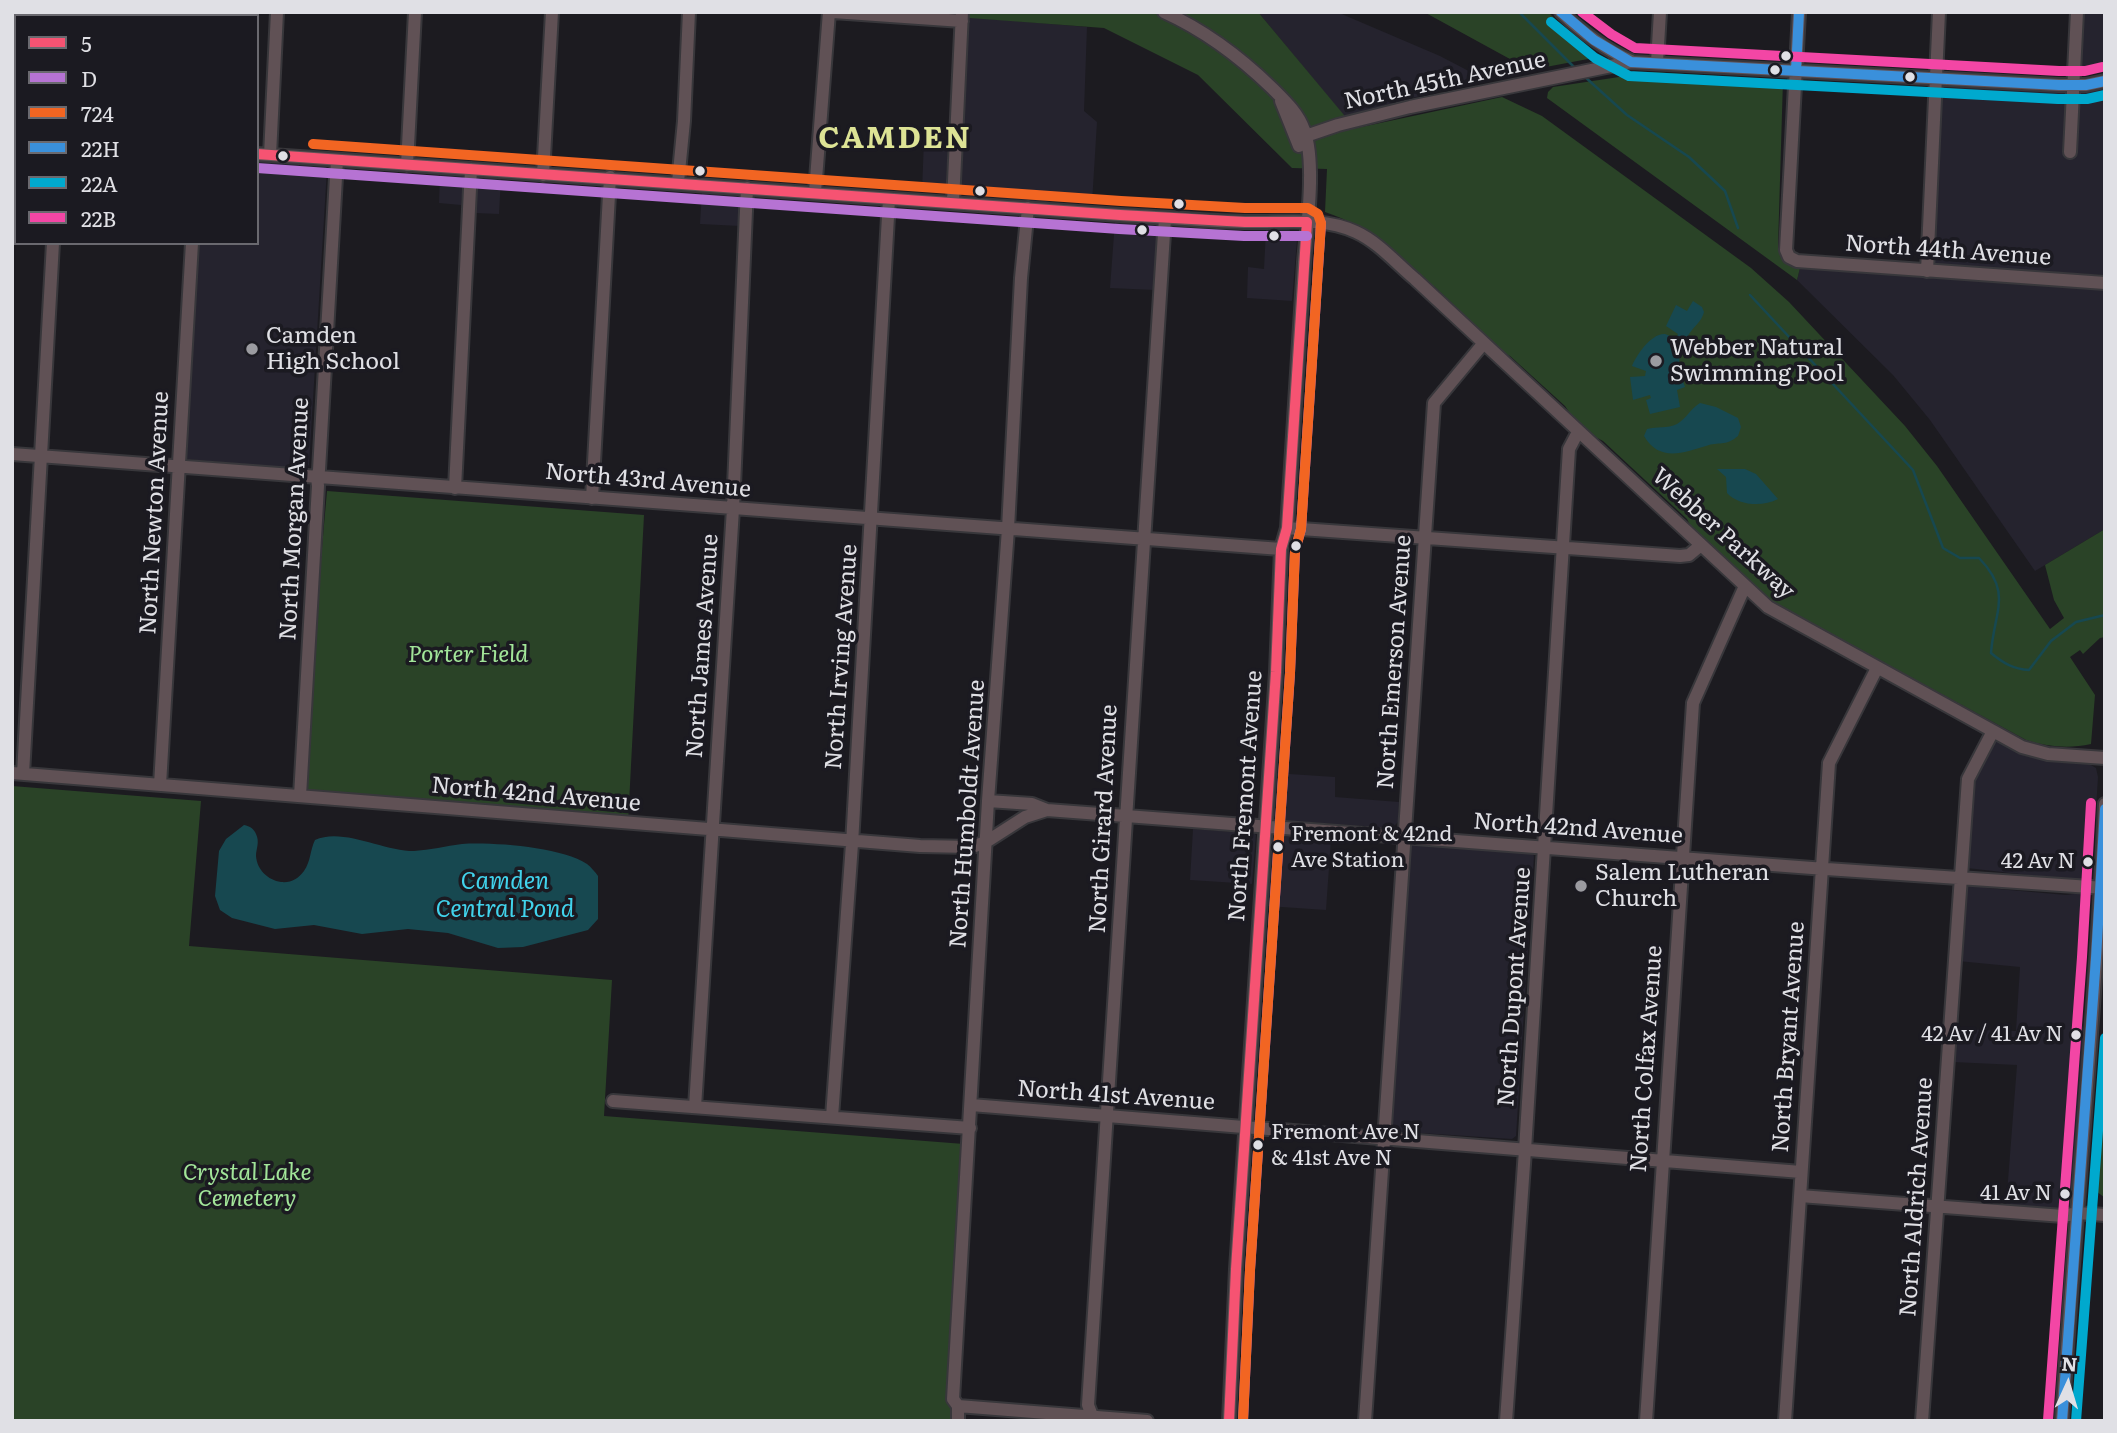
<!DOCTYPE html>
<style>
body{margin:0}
#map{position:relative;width:2117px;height:1433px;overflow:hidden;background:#1c1b20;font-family:Literata,serif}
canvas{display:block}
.frame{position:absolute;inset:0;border:14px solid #e0e0e5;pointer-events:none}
.legend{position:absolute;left:14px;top:14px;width:245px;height:231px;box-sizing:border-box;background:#1b1a21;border:2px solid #6a696f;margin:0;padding:9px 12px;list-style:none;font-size:21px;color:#e0e0e5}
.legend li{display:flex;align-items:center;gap:14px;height:35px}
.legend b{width:35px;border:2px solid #6a696f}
.north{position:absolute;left:2033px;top:1349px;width:70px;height:70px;-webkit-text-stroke:5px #1b1a21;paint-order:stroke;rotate:4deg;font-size:19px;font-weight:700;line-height:28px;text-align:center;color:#e0e0e5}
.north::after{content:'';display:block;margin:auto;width:24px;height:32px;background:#e0e0e5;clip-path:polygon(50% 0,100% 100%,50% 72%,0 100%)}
</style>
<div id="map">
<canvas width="2117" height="1433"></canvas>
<div class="frame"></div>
<ul class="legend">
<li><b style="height:9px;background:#f65372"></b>5</li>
<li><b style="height:9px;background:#b673d3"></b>D</li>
<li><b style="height:9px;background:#f26522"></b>724</li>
<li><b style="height:9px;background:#3a90db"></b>22H</li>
<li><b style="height:9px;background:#00a9ce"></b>22A</li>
<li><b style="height:9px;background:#f346a5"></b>22B</li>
</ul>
<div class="north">N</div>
</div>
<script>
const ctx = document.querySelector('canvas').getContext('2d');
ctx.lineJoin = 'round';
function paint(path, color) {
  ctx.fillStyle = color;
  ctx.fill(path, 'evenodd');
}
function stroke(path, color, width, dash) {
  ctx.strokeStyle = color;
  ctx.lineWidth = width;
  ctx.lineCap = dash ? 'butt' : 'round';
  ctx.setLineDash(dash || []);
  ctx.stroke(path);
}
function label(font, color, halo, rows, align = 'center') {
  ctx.font = font + ' Literata,serif';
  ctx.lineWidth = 7;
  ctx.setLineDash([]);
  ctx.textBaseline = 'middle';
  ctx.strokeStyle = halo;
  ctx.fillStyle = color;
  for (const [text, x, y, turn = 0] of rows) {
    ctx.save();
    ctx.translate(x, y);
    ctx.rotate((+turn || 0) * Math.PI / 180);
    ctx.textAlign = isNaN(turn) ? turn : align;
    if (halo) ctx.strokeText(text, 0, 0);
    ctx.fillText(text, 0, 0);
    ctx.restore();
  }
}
paint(new Path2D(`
 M1258,12H1337L1440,56L1484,79L1344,116Z
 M2084,12H2105V72L2086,74L2081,67Z
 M969,17L1087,27L1084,111L1097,122L1092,203L1050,201L1042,203L982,196L969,198L963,195L959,187Z
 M1945,85L2081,93L2105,89V275L1934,265L1932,260L1941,88Z
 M924,140L948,142L946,186L940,192L922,191Z
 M257,161L305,165L315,162L324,164L327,169L309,465L303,469L185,459L195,243H257Z
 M440,174L464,176L461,205L439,203Z
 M479,174L501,178L499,214L475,213L477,179Z
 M702,192L741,196L740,226L700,224Z
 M1115,221L1155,223L1159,226L1160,231L1157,236L1155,290L1110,288Z
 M1282,228L1289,229L1297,240L1292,301L1247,298L1248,267L1264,269L1266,230Z
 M1800,268L2105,288V529L2035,571L1930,420L1893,375L1797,280Z
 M1997,740L2019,754L2039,759L2089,764L2096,768L2098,777L2092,872L2088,879L2080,881L1967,868L1970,814L1976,778L1992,741Z
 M1274,773L1335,777V797L1399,802L1398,822L1392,828L1279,820L1272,814Z
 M1193,829L1233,832L1243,829L1253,832L1256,835L1252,884L1190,880Z
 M1273,832L1331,839L1326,910L1267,906L1269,835Z
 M1414,844L1532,853L1534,856L1516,1136L1512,1139L1390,1131L1408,845Z
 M1976,883L1987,888L2066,895L2082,893L2088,898L2081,1023L2085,1032L2071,1202L2064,1209L2006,1206L2017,1065L1953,1062L1954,1029L2016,1031L2020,967L1958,961L1962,889L1967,884Z`), '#25232e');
paint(new Path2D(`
 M889,12H1258L1344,115L1352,129L1502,97L1542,116L1751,268L1789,302L1905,426L1937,466L2050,629L2064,618L2054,600L2045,565L2105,529V637L2100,638L2083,654L2080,650L2070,657L2095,695L2091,744C2069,749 2048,747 2026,740L1774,603L1691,527L1687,519L1603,441C1588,434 1574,420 1565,406L1510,356L1501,351L1435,287L1428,284C1392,251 1374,229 1325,212L1327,169L1292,168L1198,75L1104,28Z
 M1424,12H1548L1580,43L1596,54L1588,59L1530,70Z
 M1652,72L1783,80L1778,247C1782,260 1786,265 1800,268L1797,280L1547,98L1548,92L1553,87Z
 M327,491L644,515L628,823L300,796Z
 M12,786L201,801L189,946L612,980L604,1116L964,1144L952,1421H12Z
 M2105,1076V1198L2096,1191L2092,1178L2095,1131Z`), '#2a4327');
paint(new Path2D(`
 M1693,301L1702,307L1704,312C1702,320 1697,324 1692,330C1676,351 1677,364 1685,387L1677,390L1680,407L1650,414L1646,400L1651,398L1650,395L1633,400L1630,377L1645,376L1646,371L1632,366C1636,356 1651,333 1665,334C1669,335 1672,338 1675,340L1678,334L1666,326L1676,305L1687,311Z
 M1700,403L1716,407L1738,418L1741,427L1738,436C1725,447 1719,441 1706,446C1683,453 1659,462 1644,436L1647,429C1657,426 1667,429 1677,424C1686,419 1691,408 1700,403Z
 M1717,469H1745L1756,474L1778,499C1763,507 1739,506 1727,493L1726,477Z
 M244,825C250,826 254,829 256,834C260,842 256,849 256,856C257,870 268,880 281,882C291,883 298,879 304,871C311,861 310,850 315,840C342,827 383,851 414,851C430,850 446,846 462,844C493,842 561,847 587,864C591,867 595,872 598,876V919L588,930L523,947L498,948L448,933L408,929L362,934L314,925L275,929L232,918L220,910L215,896L219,851L226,839Z`), '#174850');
stroke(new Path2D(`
 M1519,12L1576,69
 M1584,76L1627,115L1689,157L1725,191L1738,228
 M1750,295L1913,470L1943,548L1960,558H1979C2013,593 1994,611 1991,653C2003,663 2013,669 2029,670L2051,641L2076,622L2105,615`), '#174850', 2.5);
const minor = new Path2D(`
 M833,12L962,21
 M1164,12C1206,31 1239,56 1272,88C1285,101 1298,113 1304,130C1316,161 1307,227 1304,262C1299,351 1293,440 1287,528L1281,549L1276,672L1236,1269L1229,1421
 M1561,12C1583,33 1604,49 1631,61
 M1799,12L1786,250L1789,257L1797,261L2105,283
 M140,16V12
 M1657,62L1660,12
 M1281,101L1299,146
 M12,136L16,137
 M1297,139L1338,125L1410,107L1631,62L2059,85H2086L2105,81
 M2070,152L2077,12
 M257,154L1120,215C1161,217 1203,221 1244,222C1281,223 1321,216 1356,232C1378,242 1396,263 1415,279L1768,607L2022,747L2048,754L2105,758
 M270,155L277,12
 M407,165L415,12
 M543,175L552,12
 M678,182L684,121L689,12
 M815,192L829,12
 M953,202L962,12
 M1927,271L1939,12
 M12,454L1281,549
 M455,488L471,169
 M592,498L610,177
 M1287,528L1680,556L1689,555L1701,545
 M12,773L920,846L972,847L986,842L1025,817L1047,810L1812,868L2105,888
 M23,774L53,243
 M160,785L192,243
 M300,796L318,486L317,477L319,470L337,160
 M988,801L1032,804L1047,810
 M613,1101L970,1128
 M971,1105L1801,1172
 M695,1107L733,509L747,188
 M832,1117L852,844L889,199
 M1800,1196L2063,1216L2078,1213L2105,1215
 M958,1406L1147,1421
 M958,1421V1406L953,1399L988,801L1008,529L1021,278L1028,208
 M1094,1421L1088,1405L1165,218
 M1365,1421L1434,403L1483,344
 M1506,1421L1525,1150L1569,449L1578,432
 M1646,1421L1693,703L1745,586
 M1785,1421L1829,763L1877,668
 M1922,1421L1968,779L1993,731
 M2062,1421C2075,1215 2096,1010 2105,804`);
stroke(minor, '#38373b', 16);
stroke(minor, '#605155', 12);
stroke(new Path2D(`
 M257,154L1120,215L1245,222H1307
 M1229,1421L1236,1269L1276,672L1281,549L1287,528L1307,222`), '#f65372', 10);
stroke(new Path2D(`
 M257,168L1119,229L1244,236H1307
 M1243,1421L1250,1270L1290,673L1295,551L1301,529L1321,223`), '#b673d3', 10);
stroke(new Path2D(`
 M313,144L1121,201L1245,208H1308L1318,214L1321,223L1301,529L1295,551L1290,673L1250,1270L1243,1421`), '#f26522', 10);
stroke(new Path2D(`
 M1561,12L1594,40L1631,62L2059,85H2086L2105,81
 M1796,70L1799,12
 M2062,1421L2096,958L2105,809`), '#3a90db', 10);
stroke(new Path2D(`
 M1551,22L1595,58L1629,76L2058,99H2087L2105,95
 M2076,1421L2105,1038`), '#00a9ce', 10);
stroke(new Path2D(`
 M1582,12L1611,34L1635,48L2059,71H2085L2102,67
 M2048,1420L2082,957L2091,803`), '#f346a5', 10);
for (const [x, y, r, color] of [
 [1786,56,6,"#e0e0e5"],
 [1775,70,6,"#e0e0e5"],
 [1910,77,6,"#e0e0e5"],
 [283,156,6,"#e0e0e5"],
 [700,171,6,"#e0e0e5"],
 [980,191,6,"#e0e0e5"],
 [1179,204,6,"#e0e0e5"],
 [1142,230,6,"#e0e0e5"],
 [1274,236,6,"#e0e0e5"],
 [252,349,7,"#9b9ba0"],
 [1656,361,7,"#9b9ba0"],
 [1296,546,6,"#e0e0e5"],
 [1278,847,6,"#e0e0e5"],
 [2088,862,6,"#e0e0e5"],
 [1581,886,7,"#9b9ba0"],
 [2076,1035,6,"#e0e0e5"],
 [1258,1145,6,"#e0e0e5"],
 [2065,1194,6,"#e0e0e5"]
]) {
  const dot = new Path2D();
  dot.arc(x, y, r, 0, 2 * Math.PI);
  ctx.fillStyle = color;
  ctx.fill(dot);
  stroke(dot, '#1b1a21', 2.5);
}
label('21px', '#e0e0e5', '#1b1a21', [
 ["Fremont & 42nd",1291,835,"left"],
 ["Ave Station",1291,861,"left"],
 ["42 Av N",2075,862],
 ["42 Av / 41 Av N",2063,1035],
 ["Fremont Ave N",1271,1133,"left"],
 ["& 41st Ave N",1271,1159,"left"],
 ["41 Av N",2052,1194]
], 'right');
label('23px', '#e0e0e5', '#1b1a21', [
 ["North 45th Avenue",1445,81,-12],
 ["North 44th Avenue",1948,251,4],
 ["North 43rd Avenue",648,481,5],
 ["North Newton Avenue",155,513,-87],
 ["North Morgan Avenue",295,519,-87],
 ["Webber Parkway",1723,534,42],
 ["North James Avenue",703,646,-86],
 ["North Irving Avenue",842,657,-86],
 ["North Emerson Avenue",1395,662,-86],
 ["North 42nd Avenue",536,795,5],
 ["North Fremont Avenue",1246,796,-86],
 ["North Humboldt Avenue",968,814,-86],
 ["North Girard Avenue",1104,819,-87],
 ["North 42nd Avenue",1578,829,4],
 ["North Dupont Avenue",1515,987,-86],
 ["North Bryant Avenue",1789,1037,-86],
 ["North Colfax Avenue",1647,1059,-86],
 ["North 41st Avenue",1116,1096,4],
 ["North Aldrich Avenue",1917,1197,-86]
]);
label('23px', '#e0e0e5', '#1b1a21', [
 ["Camden",266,336],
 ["High School",266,362],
 ["Webber Natural",1670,348],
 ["Swimming Pool",1670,374],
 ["Salem Lutheran",1595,873],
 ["Church",1595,899]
], 'left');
label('italic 23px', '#a2e599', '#1b1a21', [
 ["Porter Field",468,655],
 ["Crystal Lake",247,1173],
 ["Cemetery",247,1199]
]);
label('italic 24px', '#41d3ec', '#1b1a21', [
 ["Camden",505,882],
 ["Central Pond",505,910]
]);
ctx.letterSpacing = '2px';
label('bold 30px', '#dde395', '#1b1a21', [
 ["CAMDEN",895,139]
]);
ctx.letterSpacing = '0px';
</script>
